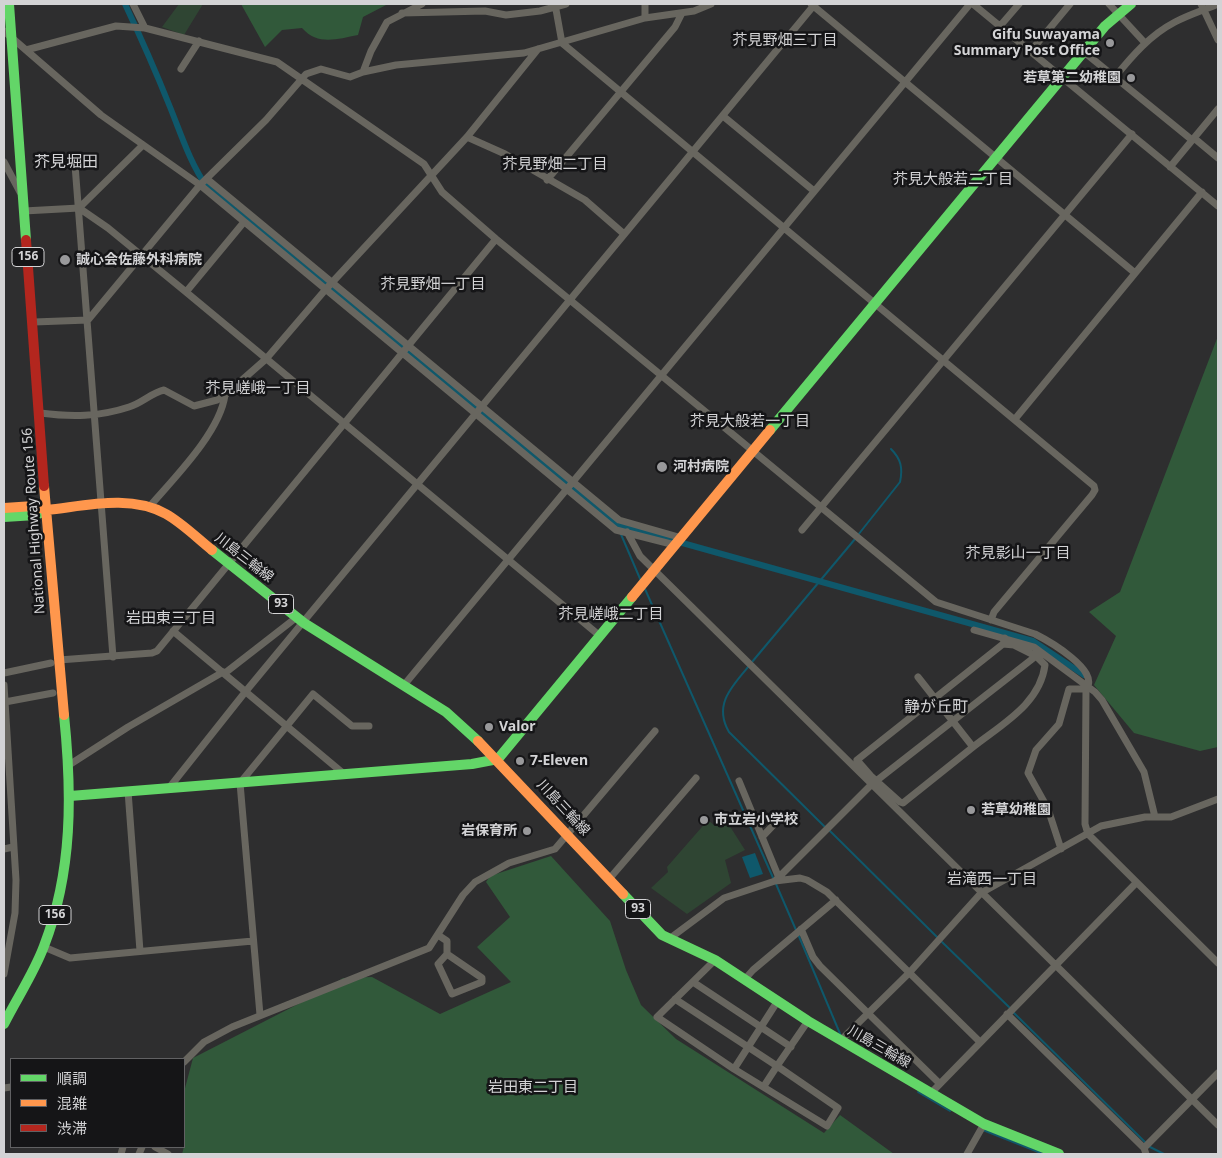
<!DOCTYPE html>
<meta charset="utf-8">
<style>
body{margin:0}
#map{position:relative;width:1222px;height:1158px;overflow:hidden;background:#2e2e2f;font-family:"Noto Sans","Noto Sans JP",sans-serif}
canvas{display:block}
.frame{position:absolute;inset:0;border:5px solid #d3d3d5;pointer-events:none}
.legend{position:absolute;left:10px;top:1058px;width:175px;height:90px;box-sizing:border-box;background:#151517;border:1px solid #616163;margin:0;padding:6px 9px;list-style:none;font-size:15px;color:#d3d3d5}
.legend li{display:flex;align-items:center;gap:10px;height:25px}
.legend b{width:25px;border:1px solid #616163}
</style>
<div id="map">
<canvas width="1222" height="1158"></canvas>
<div class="frame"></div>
<ul class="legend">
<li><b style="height:6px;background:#63d668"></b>順調</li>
<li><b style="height:6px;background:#ff974d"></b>混雑</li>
<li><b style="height:6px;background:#b3261e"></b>渋滞</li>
</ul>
</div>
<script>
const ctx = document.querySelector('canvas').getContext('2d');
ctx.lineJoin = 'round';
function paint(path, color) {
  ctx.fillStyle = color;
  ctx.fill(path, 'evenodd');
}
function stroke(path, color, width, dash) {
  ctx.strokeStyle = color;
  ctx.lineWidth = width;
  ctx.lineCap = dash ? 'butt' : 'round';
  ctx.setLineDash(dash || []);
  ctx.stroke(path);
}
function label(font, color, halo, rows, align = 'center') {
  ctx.font = font + ' "Noto Sans","Noto Sans JP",sans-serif';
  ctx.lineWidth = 5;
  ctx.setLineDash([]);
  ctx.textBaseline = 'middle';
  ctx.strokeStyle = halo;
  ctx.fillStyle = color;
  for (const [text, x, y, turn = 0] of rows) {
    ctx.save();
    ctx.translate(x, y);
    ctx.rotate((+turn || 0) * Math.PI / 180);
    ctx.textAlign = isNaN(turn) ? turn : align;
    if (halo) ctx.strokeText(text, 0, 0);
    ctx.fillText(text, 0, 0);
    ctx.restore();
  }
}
paint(new Path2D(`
 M179,4H203L184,35L162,27Z
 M724,817L745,850L725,860L731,883L687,914L651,888L668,872L667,867L708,820L715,826Z`), '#2f4533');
paint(new Path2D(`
 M241,4H388L363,17L358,35C337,39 318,46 302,28L282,30L265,47Z
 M1218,336V747L1200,751L1134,733L1094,685L1116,636L1089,612L1120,592Z
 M551,856L610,921L626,970L641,1005L676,1039L824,1133L840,1115L894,1154H182L184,1147V1092L193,1058L308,999L343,978L372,977L440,1014L511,982L477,947L510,917L486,882L490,876Z`), '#31593a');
paint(new Path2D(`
 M755,853L763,874L750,878L742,857Z`), '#0f586b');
stroke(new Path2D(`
 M620,532L641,581
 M858,535L900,482C903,468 901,459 891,449
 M645,589L774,880
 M752,662L855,539
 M749,666C732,686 713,705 729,732L826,828
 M830,831L938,938
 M776,884L796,930
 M798,934L841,1036
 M942,942L1010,1008
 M1013,1012L1150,1147L1164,1154
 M918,1092L950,1111
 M983,1130L1041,1153`), '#0f586b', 2);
stroke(new Path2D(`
 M125,4C141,38 156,72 170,107C181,134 190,163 207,187L618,525L1033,641L1084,675`), '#0f586b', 6);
stroke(new Path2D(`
 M133,4L145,28
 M555,4L562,43L1094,486L1095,490L1092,495L994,612L991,620
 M645,4V18
 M811,4L1135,273
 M973,4L1218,206
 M1109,4L1145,43
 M1201,4L1218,40
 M402,13L485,11L506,15L540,11L566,4
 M1000,26L1019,4
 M4,31L101,115L200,185L616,530L675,545
 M26,50L116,26L145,28L277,62L424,164L442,192L496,239L936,602L1035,634C1049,641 1101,671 1086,689L1085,824L1088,834L1218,963
 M1030,52L1070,4
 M1084,52L1192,140
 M181,69L199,41
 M363,72L371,51L387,22L422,4
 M1115,77C1132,56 1150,35 1175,22C1188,15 1204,10 1218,4
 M723,116L814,191
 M467,137L505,154L585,200L624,234
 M1194,138L1218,158
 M4,162L20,192
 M75,165L113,657
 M1170,167L1218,109
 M207,179L619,520L682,538
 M547,180L675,27L682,13
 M79,208L108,228L186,292L600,636
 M24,211L79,208L143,145
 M186,292L244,222
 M34,322L88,320L200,185L266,120L306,74L321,69L350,77L363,72L396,65L524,53L645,18L694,11L711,4
 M40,413C71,417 99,417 129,407C142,403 151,393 164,390L194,406L217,400L225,395L266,359L326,289L467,137L538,49
 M1015,419L1202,192
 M150,506C175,477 220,432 225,395
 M802,530L1132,134
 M627,532L640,556L1218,1125
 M974,630L1034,647L1095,692L1102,700L1144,772L1155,817
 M173,631L344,774
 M59,660L152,653L157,651L496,239
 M4,673L51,663
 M225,673L297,617
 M918,677L973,747C1002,724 1040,704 1045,665L1036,656
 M4,685L16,880L15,913L4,974
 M404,685L970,4
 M5,702L53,693
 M973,747L903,803L900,802L871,776L857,760L1003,644L1005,638
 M69,765L128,727L223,672
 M739,781L779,878
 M169,788L246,691L815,4
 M128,791L140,951
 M762,837L783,815
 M4,849L13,847
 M1061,849L1048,809L1028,773L1036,750L1059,724L1069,689H1086
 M610,878L696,778
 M776,880L871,785L1036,656L1014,645L1003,644
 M801,929L813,957L820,966L939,1083
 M438,935L447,941V954L482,978V982L452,994L438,964L447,954
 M669,939L724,898L775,881L800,878L807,880L827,892L980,1042
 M44,947L70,958L253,941
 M715,960L657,1017L734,1069L827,1126L838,1108L777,1066L808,1021
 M745,979L753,970L836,900
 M693,982L791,1047
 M675,999L777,1066L764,1086
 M1007,1014L1144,1148L1146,1154
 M260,1015L240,783L313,694L352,726H369
 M841,1040L909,973L981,893L1101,826L1145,817H1171L1218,799
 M184,1062L204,1042L232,1027L429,948L463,895L475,882L509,863L555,849L655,731
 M734,1069L777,1002
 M4,1088L11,1087
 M931,1093L1136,883
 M155,1147L168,1154
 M1144,1148L1218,1073
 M121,1154L123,1147
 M139,1154L142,1147
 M967,1154L984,1124`), '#68665f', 7);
stroke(new Path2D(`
 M9,4L26,240
 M770,430L1105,26L1131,4
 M4,517L36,515L47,510
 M212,550L304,623L446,712L478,741
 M70,796L472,764L498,759L632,597
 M623,894L662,935L715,960L808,1021L984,1124L1059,1154
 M4,1024C17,998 34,973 44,946C73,871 72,793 64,715`), '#63d668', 10);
stroke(new Path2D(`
 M44,486L64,715
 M4,508L34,506L47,510
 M47,510C85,506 130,494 166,514C182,523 197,538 212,550
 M632,597L770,430
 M478,741L623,894`), '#ff974d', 10);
stroke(new Path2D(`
 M26,240L44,486`), '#b3261e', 10);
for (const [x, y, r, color] of [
 [1110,43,5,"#99999b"],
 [1131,78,5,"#99999b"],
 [65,260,6,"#99999b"],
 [662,467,6,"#99999b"],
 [489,727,5,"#99999b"],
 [520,761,5,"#99999b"],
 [971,810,5,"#99999b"],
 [704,820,5,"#99999b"],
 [527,831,5,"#99999b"]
]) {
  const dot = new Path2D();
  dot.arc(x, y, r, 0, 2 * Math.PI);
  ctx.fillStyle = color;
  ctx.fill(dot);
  stroke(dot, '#151517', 2);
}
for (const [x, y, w] of [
 [28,257,32],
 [281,604,25],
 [638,909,25],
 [55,915,32]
]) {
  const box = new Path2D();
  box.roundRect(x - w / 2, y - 9.5, w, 19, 4);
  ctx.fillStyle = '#151517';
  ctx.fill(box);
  stroke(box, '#d3d3d5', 1);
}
label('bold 12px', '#d3d3d5', null, [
 ["156",28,257],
 ["93",281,604],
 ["93",638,909],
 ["156",55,915]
]);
label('bold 14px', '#d3d3d5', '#151517', [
 ["Gifu Suwayama",1100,35,"right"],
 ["Summary Post Office",1100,51,"right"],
 ["若草第二幼稚園",1121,78,"right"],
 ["誠心会佐藤外科病院",76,260],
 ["河村病院",673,467],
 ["Valor",499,727],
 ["7-Eleven",530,761],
 ["若草幼稚園",981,810],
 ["市立岩小学校",714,820],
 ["岩保育所",517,831,"right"]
], 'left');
label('14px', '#d3d3d5', '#151517', [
 ["National Highway Route 156",34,521,-94],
 ["川島三輪線",244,558,38],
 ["川島三輪線",563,808,47],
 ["川島三輪線",879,1047,30]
]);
label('15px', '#d3d3d5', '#151517', [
 ["芥見野畑三丁目",785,41],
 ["芥見野畑二丁目",555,165],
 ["芥見大般若二丁目",953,180],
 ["芥見野畑一丁目",433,285],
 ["芥見嵯峨一丁目",258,389],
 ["芥見大般若一丁目",750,422],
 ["芥見影山一丁目",1018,554],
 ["芥見嵯峨二丁目",611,615],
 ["岩田東三丁目",171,619],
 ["岩滝西一丁目",992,880],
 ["岩田東二丁目",533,1088]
]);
label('16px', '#d3d3d5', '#151517', [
 ["芥見堀田",66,162],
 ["静が丘町",936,707]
]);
</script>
